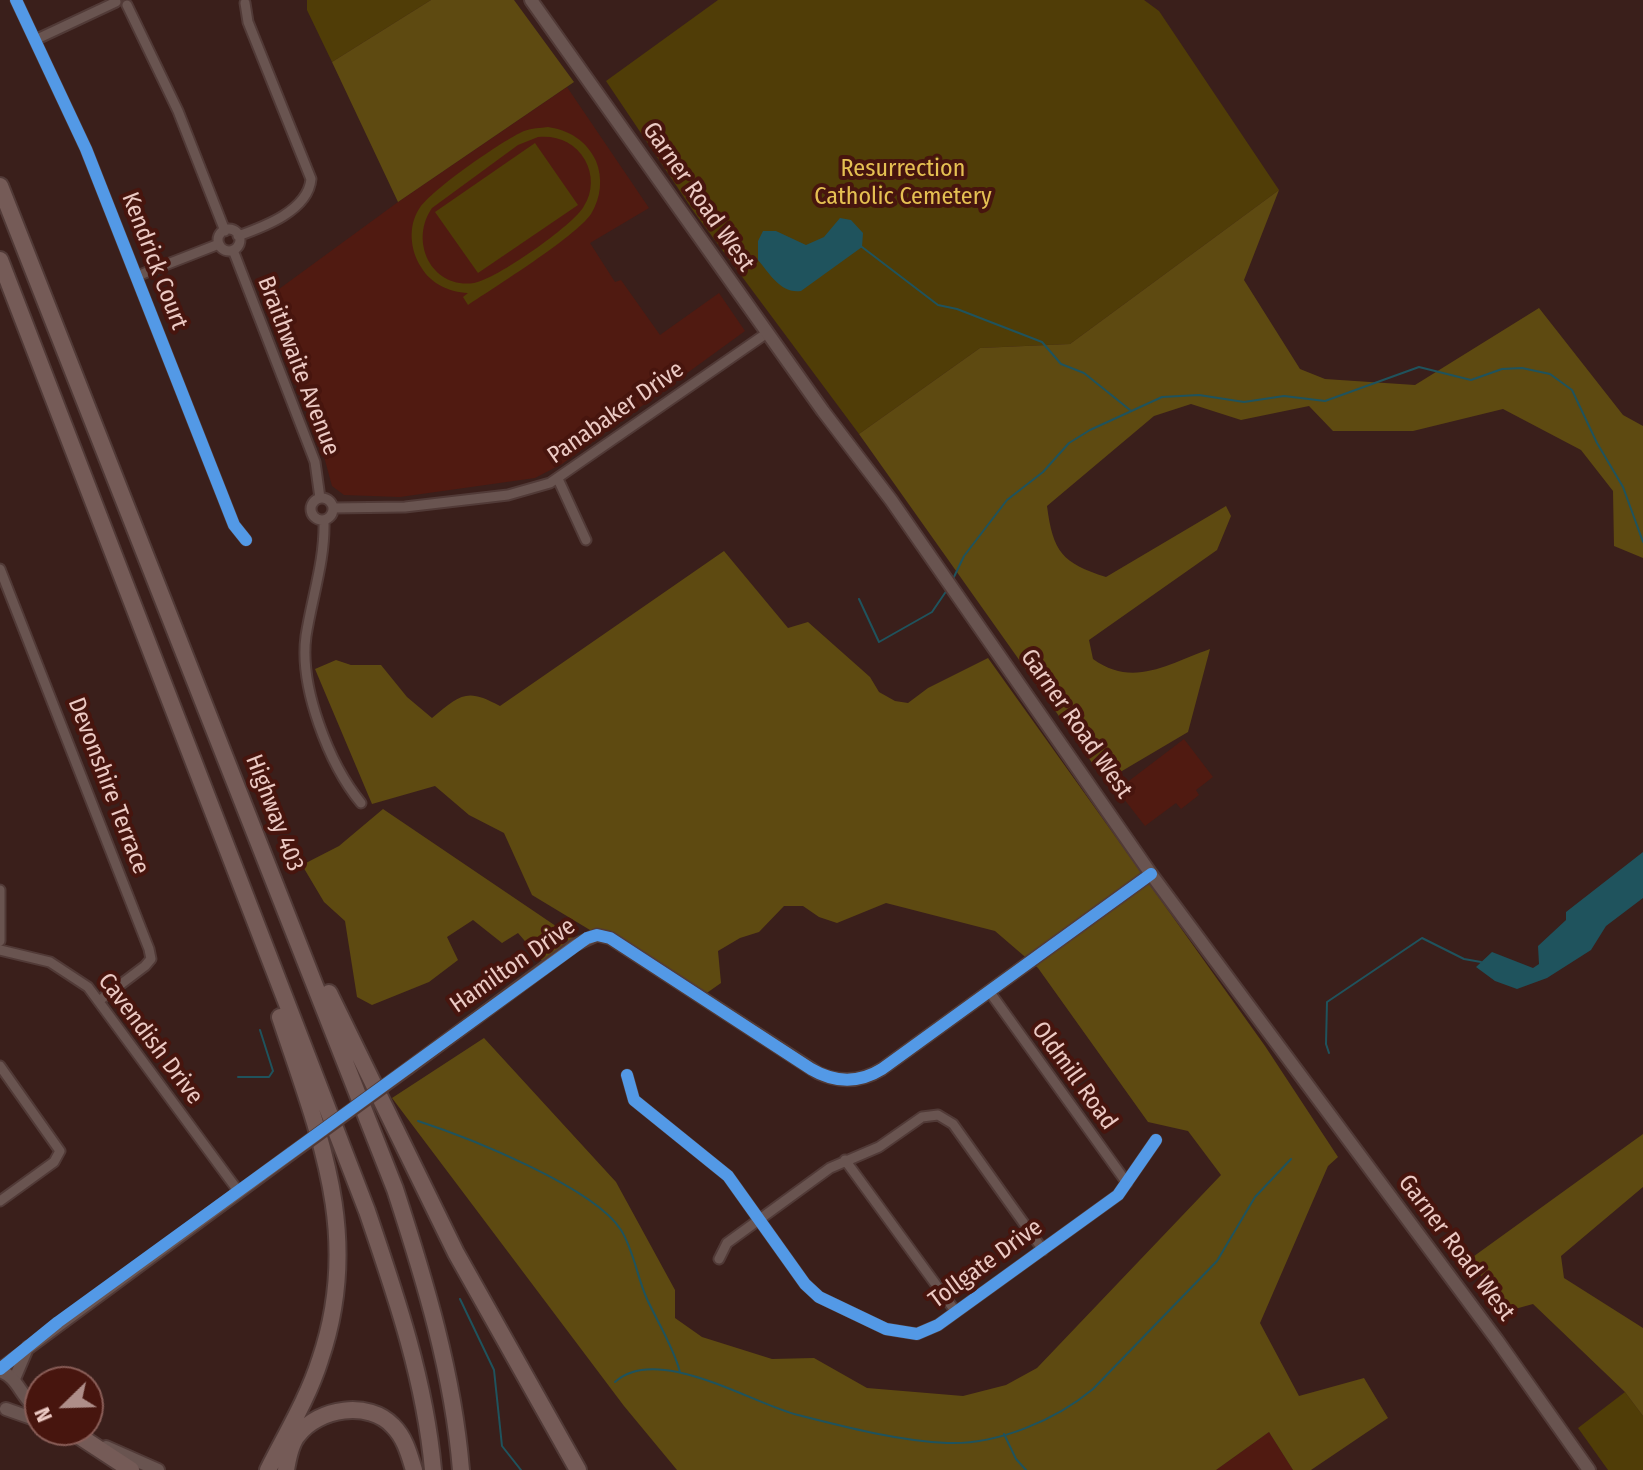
<!DOCTYPE html>
<style>
body{margin:0}
#map{position:relative;width:1643px;height:1470px;overflow:hidden;background:#3a1f1b;font-family:"Fira Sans Condensed",sans-serif}
canvas{display:block}
.north{position:absolute;left:24px;top:1366px;width:80px;height:80px;box-sizing:border-box;background:#47150e;border:2px solid #895d57;border-radius:50%;rotate:247deg;font-size:22px;font-weight:700;line-height:32px;text-align:center;color:#eccac4}
.north::after{content:'';display:block;margin:auto;width:28px;height:36px;background:#ae8e89;clip-path:polygon(50% 0,100% 100%,50% 72%,0 100%)}
</style>
<div id="map">
<canvas width="1643" height="1470"></canvas>
<div class="north">N</div>
</div>
<script>
const ctx = document.querySelector('canvas').getContext('2d');
ctx.lineJoin = 'round';
function paint(path, color) {
  ctx.fillStyle = color;
  ctx.fill(path, 'evenodd');
}
function stroke(path, color, width, dash) {
  ctx.strokeStyle = color;
  ctx.lineWidth = width;
  ctx.lineCap = dash ? 'butt' : 'round';
  ctx.setLineDash(dash || []);
  ctx.stroke(path);
}
function label(font, color, halo, rows, align = 'center') {
  ctx.font = font + ' "Fira Sans Condensed",sans-serif';
  ctx.lineWidth = 8;
  ctx.setLineDash([]);
  ctx.textBaseline = 'middle';
  ctx.strokeStyle = halo;
  ctx.fillStyle = color;
  for (const [text, x, y, turn = 0] of rows) {
    ctx.save();
    ctx.translate(x, y);
    ctx.rotate((+turn || 0) * Math.PI / 180);
    ctx.textAlign = isNaN(turn) ? turn : align;
    if (halo) ctx.strokeText(text, 0, 0);
    ctx.fillText(text, 0, 0);
    ctx.restore();
  }
}
paint(new Path2D(`
 M567,87L649,208L590,243L615,282L621,280L660,335L719,293L745,331L562,464L535,478L400,497L344,495L332,486L323,453L264,300L398,202Z
 M1184,739L1213,777L1196,790L1199,795L1181,809L1176,803L1145,826L1117,790Z
 M1269,1432L1293,1470H1216Z`), '#501a11');
paint(new Path2D(`
 M307,0H431L332,62L307,10Z
 M718,0H1144L1159,11L1279,190L1070,344L980,348L859,434L694,212L606,81Z
 M548,127C569,130 587,141 596,161C603,178 601,198 591,214C575,237 495,287 468,305L463,297L468,293C449,292 431,284 421,267C410,250 408,226 419,209C431,190 503,140 524,131C532,128 540,128 548,127ZM538,137C557,135 575,142 585,160C593,174 593,192 584,206C574,225 495,280 474,283C431,289 409,241 432,208L518,145Z
 M535,143L578,205L478,273L435,212Z
 M1625,1392L1643,1416V1470H1608L1578,1428Z`), '#503d07');
paint(new Path2D(`
 M431,0H514L574,82L398,202L332,62Z
 M1279,190L1244,280L1300,369L1325,379L1415,385L1539,308L1623,415L1643,426V558L1614,546L1613,491L1581,450L1503,409L1413,431H1333L1309,406L1241,420L1191,404L1154,416L1047,506C1053,552 1062,563 1106,577L1226,506L1231,516L1217,550L1089,640L1093,659C1133,688 1168,664 1210,649L1188,732L1105,781L859,434L980,348L1070,344Z
 M724,551L788,628L808,622L870,677L879,692L895,701L908,703L928,688L988,658L1265,1046L1338,1157L1328,1166L1260,1323L1299,1396L1364,1378L1388,1418L1311,1470H1293L1269,1432L1216,1470H677L624,1406L392,1098L484,1038L616,1182L675,1290V1318L702,1337L772,1359L814,1358L867,1388L963,1396L1006,1385L1037,1368L1221,1175L1188,1131L1148,1122L1038,968L995,931L886,903L837,923L819,917L803,906H784L759,932L740,938L718,951L721,983L701,997L532,895L504,833L469,815L435,786L372,804L315,669L336,660L351,665H381L407,697L432,718C460,695 466,687 500,706Z
 M383,809L575,939L543,962L518,933L502,943L473,920L447,937L458,960L429,982L372,1005L357,997L345,921L324,902L302,865L339,846Z
 M1643,1134V1187L1561,1256L1564,1278L1643,1328V1416L1625,1392L1533,1304L1504,1312L1470,1259Z`), '#5e4a11');
paint(new Path2D(`
 M840,218L851,220L863,233L862,247L801,291C781,294 770,274 758,260V241L763,231H776L806,245L824,237Z
 M1643,852V898L1606,926L1591,950L1547,978L1517,989L1495,981L1476,967L1492,952L1533,968L1539,964L1538,946L1566,920V912Z`), '#1f535d');
stroke(new Path2D(`
 M862,247L938,305L957,309L1042,342L1061,364L1084,373L1130,410
 M952,581L964,556L1007,500L1043,472L1069,443L1090,430L1162,397L1199,395L1244,402L1284,396L1325,401L1419,367L1471,380L1502,369L1522,368L1550,374L1572,390L1597,443L1623,487L1643,542
 M859,599L879,642L932,612L947,590
 M1329,1053L1326,1044L1327,1002L1422,938L1464,959L1481,962
 M238,1077H269L273,1071L260,1030
 M418,1121C467,1137 594,1187 621,1230C634,1251 637,1277 647,1299C658,1323 673,1346 680,1372
 M460,1299L494,1370L502,1446L521,1470
 M615,1382C657,1343 753,1404 798,1415C846,1427 898,1441 947,1443C997,1445 1056,1420 1093,1389L1217,1261L1255,1197L1291,1159
 M1004,1434L1016,1459L1026,1470`), '#1f535d', 2);
const minor = new Path2D(`
 M16,0L86,149L234,525L246,540
 M127,5L178,111L225,231
 M35,40L116,2
 M218 240a11 11 0 1 1 22 0a11 11 0 1 1-22 0Z
 M238,236C263,227 308,211 311,179L248,22L245,3
 M233,250L315,462L320,498
 M137,276L219,244
 M558,479L586,540
 M311 509a11 11 0 1 1 22 0a11 11 0 1 1-22 0Z
 M333,508L405,507L508,495L550,483L767,333
 M324,521C325,561 312,597 306,636C299,687 329,764 361,803
 M0,569L149,949L151,959L145,966L100,1000
 M0,890V941
 M0,950L50,962L88,987L239,1192
 M989,991L1127,1183
 M0,1066L60,1151L54,1162L0,1201
 M627,1075L634,1100L728,1176L805,1284L819,1297L886,1329L917,1334L938,1325L1118,1195L1156,1140
 M845,1160L956,1312
 M719,1259L727,1243L830,1168L879,1147L922,1117L938,1115L953,1124L1043,1250`);
const tertiary = new Path2D(`
 M409,1068L575,945L597,935L610,938L818,1073C840,1083 861,1082 882,1069L1151,874
 M0,1369L291,1154
 M14,1380L28,1347`);
const secondary = new Path2D(`
 M531,0L823,411L891,500L1151,874L1497,1340L1589,1470
 M0,1371C19,1377 21,1400 40,1410
 M6,1409L40,1421
 M106,1447L158,1470`);
const motorway = new Path2D(`
 M0,186L395,1189C425,1281 453,1373 461,1470
 M0,260L367,1211C396,1296 425,1380 433,1470
 M329,993L456,1253L578,1470
 M70,1430L131,1470
 M268,1470C286,1434 308,1398 320,1360C363,1235 319,1135 280,1017
 M286,1470C288,1459 290,1444 298,1435C318,1408 369,1400 393,1426C405,1438 409,1454 414,1470`);
stroke(minor, '#513a37', 13);
stroke(tertiary, '#513a37', 15);
stroke(secondary, '#513a37', 16);
stroke(motorway, '#513a37', 20);
stroke(minor, '#695450', 9);
stroke(tertiary, '#695450', 11);
stroke(secondary, '#695450', 12);
stroke(motorway, '#755b57', 16);
const tertiaryBridge = new Path2D(`
 M291,1154L409,1068`);
stroke(tertiaryBridge, '#513a37', 15, []);
stroke(tertiaryBridge, '#695450', 11);
stroke(new Path2D(`
 M16,0L86,149L234,525L246,540
 M627,1075L634,1100L728,1176L805,1284L819,1297L886,1329L917,1334L938,1325L1118,1195L1156,1140
 M0,1369L58,1322L587,938L597,935L610,938L811,1069C835,1083 858,1084 882,1069L1151,874`), '#5399e6', 12);
label('24px', '#e5c052', '#47150e', [
 ["Resurrection",903,169],
 ["Catholic Cemetery",903,197]
]);
label('24px', '#eccac4', '#47150e', [
 ["Garner Road West",698,197,55],
 ["Kendrick Court",154,261,69],
 ["Braithwaite Avenue",298,366,69],
 ["Panabaker Drive",616,413,-35],
 ["Garner Road West",1076,724,55],
 ["Devonshire Terrace",108,786,69],
 ["Highway 403",274,813,69],
 ["Hamilton Drive",513,966,-35],
 ["Cavendish Drive",150,1039,53],
 ["Oldmill Road",1074,1076,54],
 ["Garner Road West",1456,1248,53],
 ["Tollgate Drive",986,1264,-36]
]);
</script>
